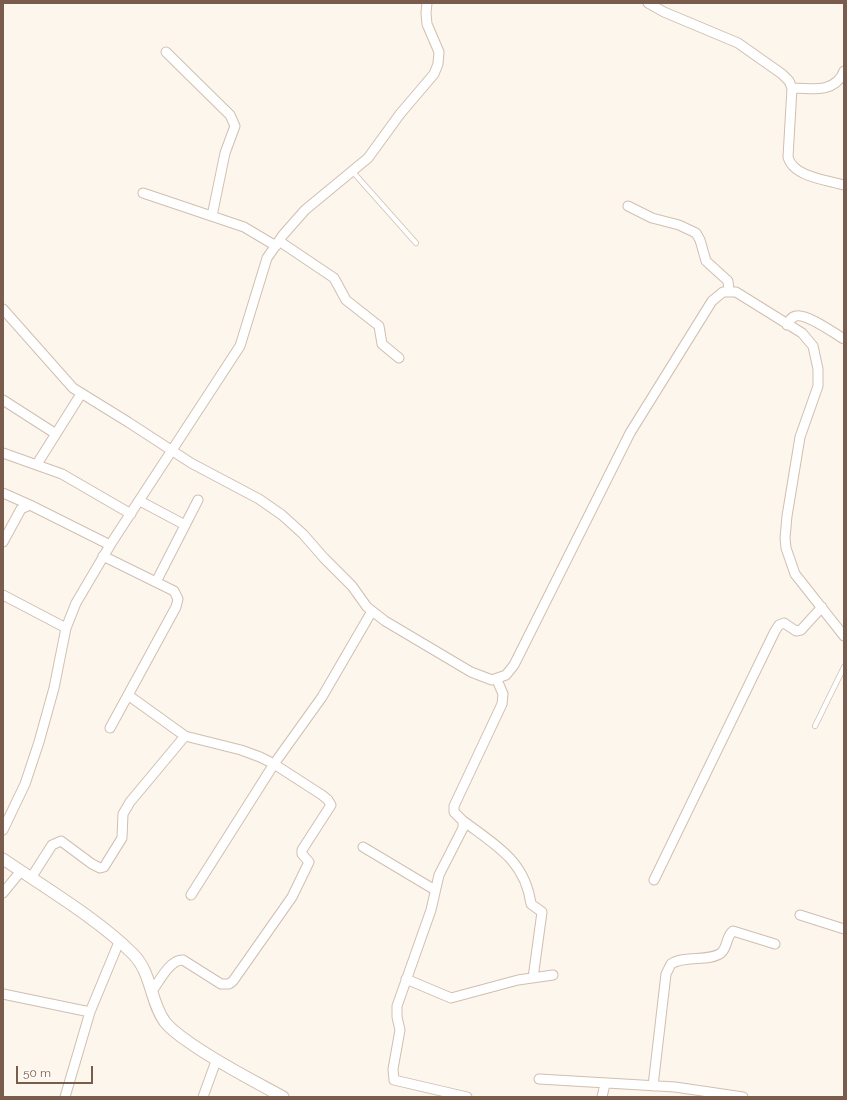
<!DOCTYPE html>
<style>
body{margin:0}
#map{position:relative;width:847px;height:1100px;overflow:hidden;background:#fdf6ec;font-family:Raleway,sans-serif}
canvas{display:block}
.frame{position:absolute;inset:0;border:4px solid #7a5c4d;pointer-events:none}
.scale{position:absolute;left:16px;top:1066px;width:77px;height:18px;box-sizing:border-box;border:2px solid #7a5c4d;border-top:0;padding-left:5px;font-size:12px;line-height:14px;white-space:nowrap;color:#7a5c4d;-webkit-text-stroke:3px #fffaf3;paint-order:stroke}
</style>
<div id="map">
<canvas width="847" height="1100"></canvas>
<div class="frame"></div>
<div class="scale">50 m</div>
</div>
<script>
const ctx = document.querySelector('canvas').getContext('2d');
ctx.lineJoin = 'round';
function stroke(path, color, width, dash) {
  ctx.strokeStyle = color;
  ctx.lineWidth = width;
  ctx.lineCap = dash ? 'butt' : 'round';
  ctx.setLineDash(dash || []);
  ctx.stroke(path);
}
const service = new Path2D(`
 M353,172L416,243
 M815,726L844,667`);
const minor = new Path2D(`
 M648,3L664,12L738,43L782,74L789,81L792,88L788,157C793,177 827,180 844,185
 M166,52L230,115L235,126L225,153L212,216
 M792,88C812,89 836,93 844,71
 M143,193L244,227L276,246
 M628,206L652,218L679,225L696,233L700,240L706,261L728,281L729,291
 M279,241L334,278L346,300L379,326L382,344L399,358
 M3,309L73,388L128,422L191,463L259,499L282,515L303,534L324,558L352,586L367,607L385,621L471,672L492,680L506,675L514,665L630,433L712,301L723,292H736L802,333L813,346L818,369V386L800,437L787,516L785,538L786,548L795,574L844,636
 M787,325C789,321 791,317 796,316C806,313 834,333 844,339
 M3,400L56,434
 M3,453L62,474L131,514
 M37,464L81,394
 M3,493L30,505
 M140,501L185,525
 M3,542L21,509L30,505L110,545
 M103,556L174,591L178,599L176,607L110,728
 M156,582L198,500
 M3,595L66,628
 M128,695L185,736L241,750L260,757L274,764L322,795L328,800L331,805L302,850V854L309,862L292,897L233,981L229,984H221L183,960C170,959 159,982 152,991
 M462,820C495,845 525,860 531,904L542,912L533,978
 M3,830L25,784L39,742L54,688L66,628L76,603L112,542L240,346L267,258L283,235L305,210L368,158L400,114L434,74L438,64L439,52L427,24L426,13L427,3
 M363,847L435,890
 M31,878L52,845L61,841L92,864L100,868L104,867L122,838L123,814L130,802L185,736
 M654,880L775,631L779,625L784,623L796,631L801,630L822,607
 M3,893L21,871
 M191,895L274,764L322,697L372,611
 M800,915L844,929
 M406,979L451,998L518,980L553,975
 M3,994L90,1012
 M539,1079L675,1087L743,1097
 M653,1086L666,974L671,964C684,955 709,962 721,953C728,947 726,936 733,931L775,944
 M65,1097L90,1012L119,942
 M203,1097L216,1061
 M467,1097L394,1080L393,1069L400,1030L397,1017V1006L431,910L439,875L463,828V821L454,812V806L502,704L503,694L497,680
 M602,1097L605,1084`);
const tertiary = new Path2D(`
 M3,859C44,887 98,919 133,954C152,973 150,1002 165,1022C173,1032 183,1038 193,1045C222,1065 252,1080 283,1097`);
stroke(service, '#d1beb0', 6);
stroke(minor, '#d1beb0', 11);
stroke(tertiary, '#d1beb0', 13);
stroke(service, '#fff', 4.5);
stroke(minor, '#fff', 9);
stroke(tertiary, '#fff', 11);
</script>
